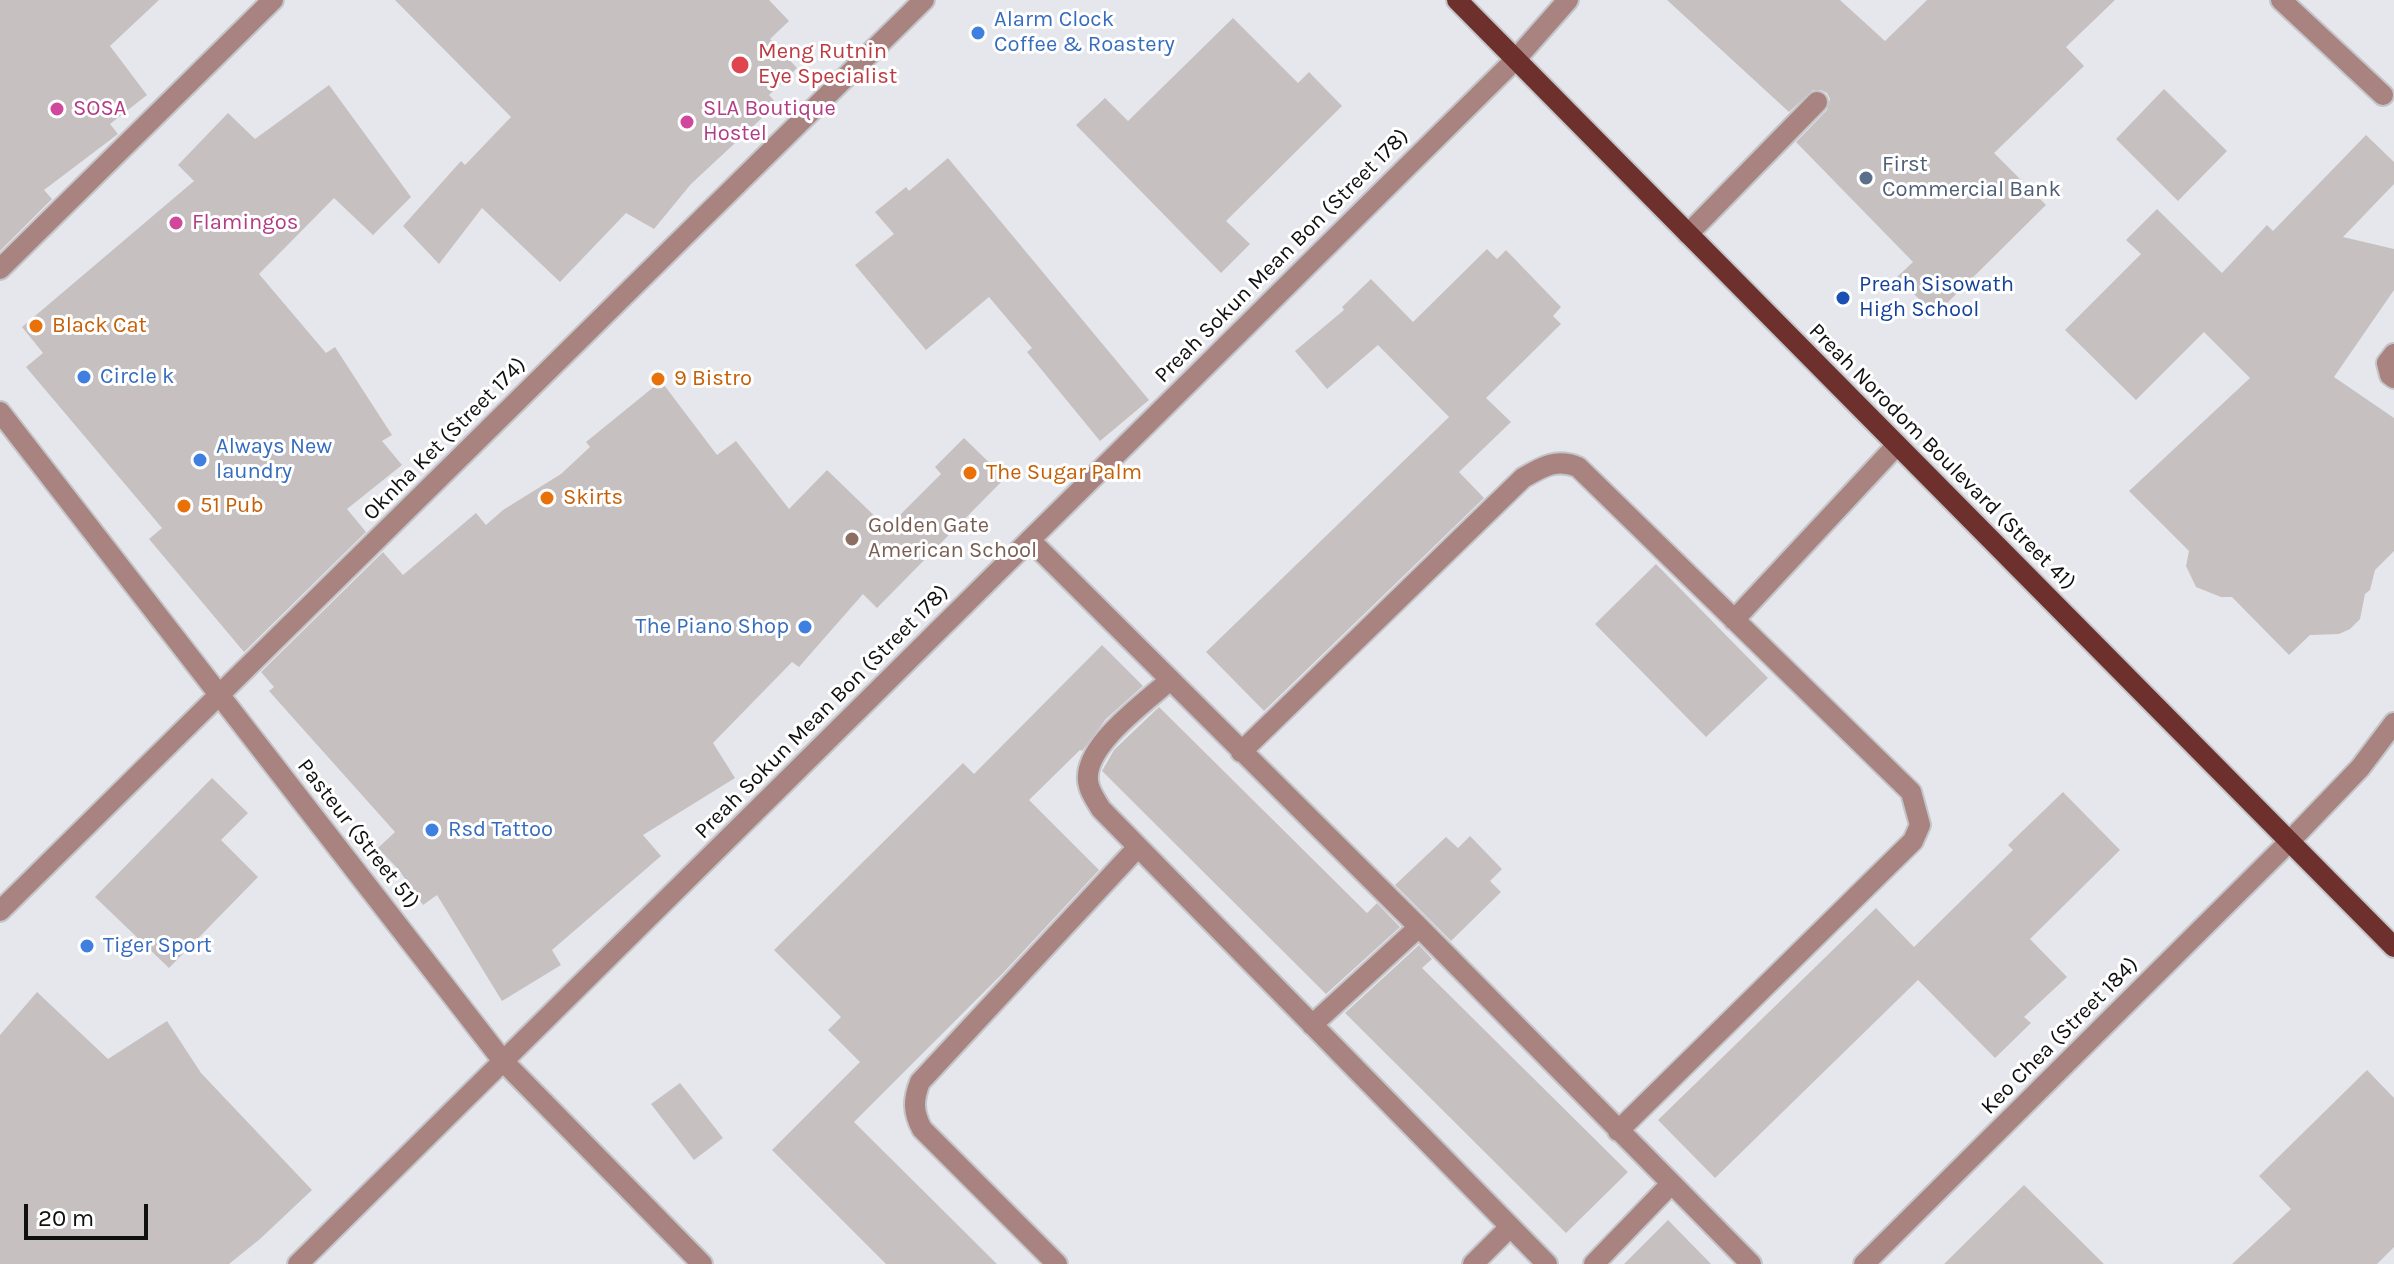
<!DOCTYPE html>
<style>
body{margin:0}
#map{position:relative;width:2394px;height:1264px;overflow:hidden;background:#e6e7ec;font-family:Karla,sans-serif}
canvas{display:block}
.scale{position:absolute;left:24px;top:1204px;width:124px;height:36px;box-sizing:border-box;border:4px solid #101011;border-top:0;padding-left:10px;font-size:24px;line-height:28px;white-space:nowrap;color:#101011;-webkit-text-stroke:6px #fff;paint-order:stroke}
</style>
<div id="map">
<canvas width="2394" height="1264"></canvas>
<div class="scale">20 m</div>
</div>
<script>
const ctx = document.querySelector('canvas').getContext('2d');
ctx.lineJoin = 'round';
function paint(path, color) {
  ctx.fillStyle = color;
  ctx.fill(path, 'evenodd');
}
function stroke(path, color, width, dash) {
  ctx.strokeStyle = color;
  ctx.lineWidth = width;
  ctx.lineCap = dash ? 'butt' : 'round';
  ctx.setLineDash(dash || []);
  ctx.stroke(path);
}
function label(font, color, halo, rows, align = 'center') {
  ctx.font = font + ' Karla,sans-serif';
  ctx.lineWidth = 6;
  ctx.setLineDash([]);
  ctx.textBaseline = 'middle';
  ctx.strokeStyle = halo;
  ctx.fillStyle = color;
  for (const [text, x, y, turn = 0] of rows) {
    ctx.save();
    ctx.translate(x, y);
    ctx.rotate((+turn || 0) * Math.PI / 180);
    ctx.textAlign = isNaN(turn) ? turn : align;
    if (halo) ctx.strokeText(text, 0, 0);
    ctx.fillText(text, 0, 0);
    ctx.restore();
  }
}
paint(new Path2D(`
 M0,0H159L110,46L147,95L110,124L118,134L44,190L52,199L0,251Z
 M395,0H769L789,21L770,39L797,68L769,95L777,104L691,184L654,229L626,213L560,282L482,208L439,264L403,226L461,161L465,165L511,117Z
 M1667,0H1840L1885,41L1927,0H2115L2066,47L2084,66L1994,153L2046,205L1935,315L1897,277L1913,262L1796,142L1827,110L1830,99L1827,93L1821,90H1813L1789,112Z
 M1233,18L1298,83L1309,72L1342,106L1226,221L1250,244L1221,273L1076,125L1105,98L1128,121Z
 M329,85L411,197L373,235L334,198L259,274L326,353L335,347L392,435L382,441L402,465L347,509L366,532L244,652L149,539L162,528L26,367L43,353L22,327L194,181L178,165L228,113L255,139Z
 M2164,89L2227,151L2178,201L2116,139Z
 M2366,135L2394,162V184L2343,237L2394,249V290L2334,377L2394,418V551L2375,570L2370,590L2365,594L2360,619L2350,629L2339,634L2310,635L2289,655L2232,597H2221L2196,587L2186,566L2189,551L2129,491L2250,378L2204,332L2136,400L2065,330L2141,254L2126,240L2157,209L2222,273L2267,225L2273,231Z
 M948,158L1149,400L1100,441L1027,352L1032,348L989,297L926,350L855,265L894,234L875,212L906,187L909,191Z
 M1487,249L1497,259L1506,250L1561,307L1553,316L1561,324L1486,398L1511,422L1459,472L1484,498L1264,711L1206,652L1449,417L1378,345L1327,389L1295,351L1344,310L1342,307L1371,279L1413,322Z
 M661,381L717,455L736,441L789,509L827,470L887,528L941,474L935,467L964,438L1005,478L877,608L863,594L799,667L792,662L713,743L735,778L643,835L661,856L552,950L561,965L502,1001L437,895L423,905L399,870L378,848L395,832L269,691L274,687L261,672L383,552L403,575L476,513L486,525L503,510L561,474L590,447L586,442Z
 M1656,564L1768,678L1706,737L1595,624Z
 M1102,645L1143,686L1106,719L1082,751L1080,750L1029,800L1099,870L1004,972L854,1122L997,1264H886L772,1150L860,1062L828,1030L841,1017L774,950L963,763L974,774Z
 M1159,707L1367,913L1377,903L1400,927L1326,994L1102,771L1114,750Z
 M212,778L248,813L221,840L258,877L169,968L95,897Z
 M2063,792L2120,850L2030,939L2067,977L2024,1017L2031,1023L1995,1058L1918,980L1715,1178L1658,1120L1876,908L1914,947L2013,850L2008,845Z
 M1470,836L1502,869L1490,881L1501,892L1451,941L1395,885L1446,837L1458,848Z
 M1419,945L1432,959L1422,968L1628,1172L1566,1233L1345,1013Z
 M37,992L108,1059L167,1021L201,1073L312,1190L260,1239L229,1264H0V1035Z
 M2367,1070L2394,1098V1247L2377,1264H2232L2291,1209L2259,1176Z
 M680,1083L723,1138L694,1160L651,1104Z
 M2024,1185L2104,1264H1944Z
 M1668,1220L1711,1264H1624Z`), '#c6c0c1');
const service = new Path2D(`
 M2281,0L2383,95
 M1688,234L1817,102
 M2394,354L2387,363L2390,375L2394,378
 M1030,540L1419,927L1751,1264
 M1734,620L1897,445
 M1170,680C1145,703 1078,749 1089,786C1091,794 1097,802 1101,809L1547,1264
 M1241,752L1523,478C1542,467 1556,458 1578,467L1911,792L1920,825L1913,841L1618,1131
 M1312,1025L1419,927
 M1057,1264L922,1129C913,1112 913,1100 920,1082L1138,847
 M1473,1264L1510,1227
 M1594,1264L1671,1184`);
const minor = new Path2D(`
 M0,269L273,0
 M0,911L924,0`);
const tertiary = new Path2D(`
 M0,412L503,1061L702,1264
 M298,1264L1516,59L1568,0
 M1864,1264L2289,842L2360,768L2394,723`);
const primary = new Path2D(`
 M1457,0L2394,947`);
stroke(service, '#c4c5c9', 24);
stroke(minor, '#c4c5c9', 24);
stroke(tertiary, '#c4c5c9', 24);
stroke(primary, '#c4c5c9', 24);
stroke(service, '#a9837f', 20);
stroke(minor, '#a9837f', 20);
stroke(tertiary, '#a9837f', 20);
stroke(primary, '#6e302d', 20);
for (const [x, y, r, color] of [
 [978,33,8,"#3f7fe0"],
 [740,65,10,"#e0444e"],
 [57,109,8,"#d1479c"],
 [687,122,8,"#d1479c"],
 [1866,178,8,"#5c6f8a"],
 [176,223,8,"#d1479c"],
 [1843,298,8,"#1a4fb4"],
 [36,326,8,"#e8710a"],
 [84,377,8,"#3f7fe0"],
 [658,379,8,"#e8710a"],
 [200,460,8,"#3f7fe0"],
 [970,473,8,"#e8710a"],
 [547,498,8,"#e8710a"],
 [184,506,8,"#e8710a"],
 [852,539,8,"#8d6e63"],
 [805,627,8,"#3f7fe0"],
 [432,830,8,"#3f7fe0"],
 [87,946,8,"#3f7fe0"]
]) {
  const dot = new Path2D();
  dot.arc(x, y, r, 0, 2 * Math.PI);
  ctx.fillStyle = color;
  ctx.fill(dot);
  stroke(dot, '#fff', 3);
}
label('22px', '#366cbe', '#fff', [
 ["Alarm Clock",994,20],
 ["Coffee & Roastery",994,45],
 ["Circle k",100,377],
 ["Always New",216,447],
 ["laundry",216,472],
 ["The Piano Shop",789,627,"right"],
 ["Rsd Tattoo",448,830],
 ["Tiger Sport",103,946]
], 'left');
label('22px', '#be3a42', '#fff', [
 ["Meng Rutnin",758,52],
 ["Eye Specialist",758,77]
], 'left');
label('22px', '#b23c85', '#fff', [
 ["SOSA",73,109],
 ["SLA Boutique",703,109],
 ["Hostel",703,134],
 ["Flamingos",192,223]
], 'left');
label('22px', '#4e5e75', '#fff', [
 ["First",1882,165],
 ["Commercial Bank",1882,190]
], 'left');
label('22px', '#101011', '#fff', [
 ["Preah Sokun Mean Bon (Street 178)",1282,256,-45],
 ["Oknha Ket (Street 174)",445,439,-45],
 ["Preah Norodom Boulevard (Street 41)",1942,457,45],
 ["Preah Sokun Mean Bon (Street 178)",822,712,-45],
 ["Pasteur (Street 51)",358,834,52],
 ["Keo Chea (Street 184)",2060,1036,-45]
]);
label('22px', '#164399', '#fff', [
 ["Preah Sisowath",1859,285],
 ["High School",1859,310]
], 'left');
label('22px', '#c56008', '#fff', [
 ["Black Cat",52,326],
 ["9 Bistro",674,379],
 ["The Sugar Palm",986,473],
 ["Skirts",563,498],
 ["51 Pub",200,506]
], 'left');
label('22px', '#785e54', '#fff', [
 ["Golden Gate",868,526],
 ["American School",868,551]
], 'left');
</script>
